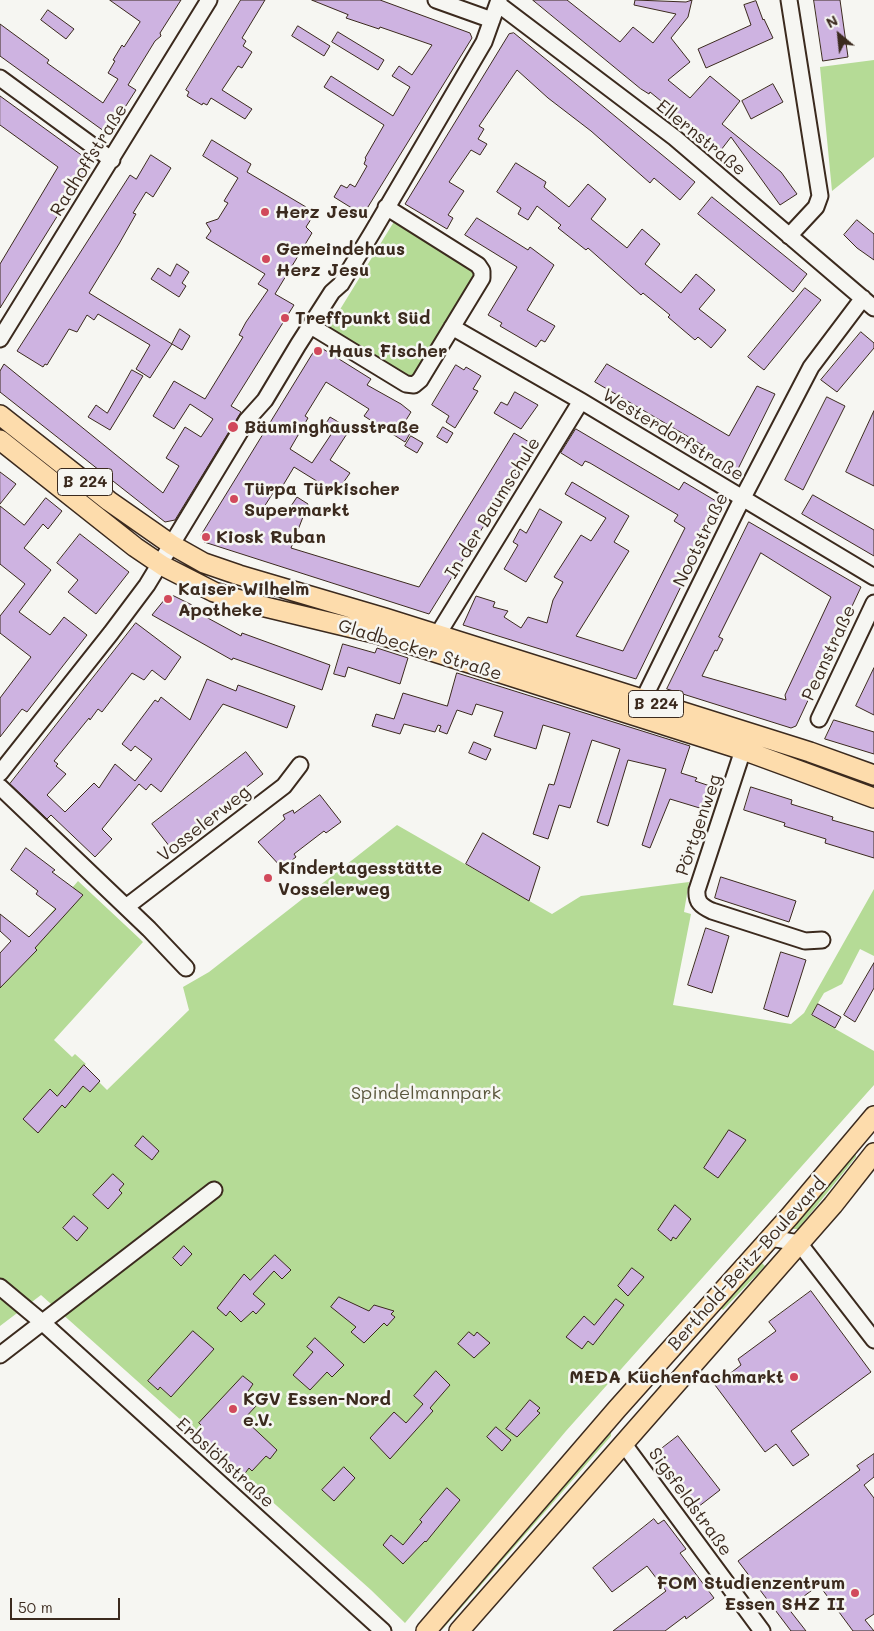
<!DOCTYPE html>
<meta charset="utf-8">
<style>
body{margin:0}
#map{position:relative;width:874px;height:1631px;overflow:hidden;background:#f6f6f2;font-family:Mali,sans-serif}
canvas{display:block}
.north{position:absolute;left:814px;top:10px;width:50px;height:50px;-webkit-text-stroke:4px #f6f6f2;paint-order:stroke;rotate:332deg;font-size:14px;font-weight:700;line-height:20px;text-align:center;color:#3b2a1e}
.north::after{content:'';display:block;margin:auto;width:18px;height:22px;background:#3b2a1e;clip-path:polygon(50% 0,100% 100%,50% 72%,0 100%)}
.scale{position:absolute;left:10px;top:1598px;width:110px;height:22px;box-sizing:border-box;border:2px solid #3b2a1e;border-top:0;padding-left:6px;font-size:15px;line-height:18px;white-space:nowrap;color:#3b2a1e;-webkit-text-stroke:4px #f6f6f2;paint-order:stroke}
</style>
<div id="map">
<canvas width="874" height="1631"></canvas>
<div class="north">N</div>
<div class="scale">50 m</div>
</div>
<script>
const ctx = document.querySelector('canvas').getContext('2d');
ctx.lineJoin = 'round';
function paint(path, color) {
  ctx.fillStyle = color;
  ctx.fill(path, 'evenodd');
}
function stroke(path, color, width, dash) {
  ctx.strokeStyle = color;
  ctx.lineWidth = width;
  ctx.lineCap = dash ? 'butt' : 'round';
  ctx.setLineDash(dash || []);
  ctx.stroke(path);
}
function label(font, color, halo, rows, align = 'center') {
  ctx.font = font + ' Mali,sans-serif';
  ctx.lineWidth = 5;
  ctx.setLineDash([]);
  ctx.textBaseline = 'middle';
  ctx.strokeStyle = halo;
  ctx.fillStyle = color;
  for (const [text, x, y, turn = 0] of rows) {
    ctx.save();
    ctx.translate(x, y);
    ctx.rotate((+turn || 0) * Math.PI / 180);
    ctx.textAlign = isNaN(turn) ? turn : align;
    if (halo) ctx.strokeText(text, 0, 0);
    ctx.fillText(text, 0, 0);
    ctx.restore();
  }
}
paint(new Path2D(`
 M874,60V157L832,191L820,67Z
 M395,220L474,269L476,279L415,377L407,378L328,329Z
 M397,825L552,914L581,896L689,882L684,912L691,914L673,1005L791,1024L804,1013L874,889V956L860,949L842,984L824,993L811,1015L874,1051V1085L566,1431L405,1623L371,1590L41,1295L0,1326V973L78,881L140,939L143,942L54,1040L72,1057L75,1054L86,1064L83,1066L107,1090L189,1010L183,987L209,972Z
 M855,1148L856,1157L798,1229H785Z
 M758,1259L765,1266L723,1310L720,1307Z
 M611,1422V1436L441,1631L475,1579Z`), '#b5db96');
const building = new Path2D(`
 M110,0H181L160,33L161,36L155,41L128,85L136,90L108,134L0,56V24L49,60L47,63L103,103L118,79L108,73L115,61L113,60L122,45L124,47L140,22Z
 M241,0H265L242,38L246,41L243,46L252,52L242,68L238,66L222,90L252,109L245,119L211,98L207,105L203,103L202,105L187,96L189,92L186,90Z
 M312,0H380L470,33L472,38L363,215L334,197L341,185L347,188L350,184L355,187L367,166L364,164L366,159L365,158L384,125L324,87L331,76L393,116L410,87L392,76L399,66L412,75L432,45L380,27L379,29L346,18L348,15Z
 M533,0H567L620,42L633,27L653,43L676,14L634,5L635,0L686,2L692,0L688,17L671,38L690,62L668,80L690,98L710,76L740,101L722,124L781,172L797,194L780,205L731,137L721,150L650,92L649,94L641,89Z
 M814,0H840L848,57L823,61Z
 M756,1L763,20L764,19L773,38L706,68L698,49L751,25L744,5Z
 M48,10L74,29L66,39L41,20Z
 M298,26L330,46L324,56L292,36Z
 M338,32L384,60L378,70L332,42Z
 M514,33L695,182L680,200L654,178L650,183L591,131L548,98L517,70L479,126L484,129L478,139L487,144L480,155L471,150L449,182L464,191L448,215L453,218L447,229L405,204L509,34Z
 M773,84L783,102L751,119L742,101Z
 M0,96L91,162L0,308V264L58,167L0,125Z
 M212,140L251,164L247,172L306,207L304,210L313,216L306,227L312,233L275,294L294,305L231,406L241,412L175,520L165,522L0,392V371L4,364L163,493L179,466L166,458L185,427L201,437L213,419L190,404L174,429L153,416L174,381L205,399L243,337L239,335L246,322L268,290L258,284L265,274L206,238L211,231L206,223L218,219L228,203L224,201L238,178L203,156Z
 M151,155L171,168L153,197L146,192L133,213L136,214L119,244L89,293L172,344L150,378L136,369L150,345L98,314L94,320L87,315L77,332L69,329L47,365L45,364L43,367L17,351L130,175L136,179Z
 M516,163L546,182L544,187L569,207L588,184L606,199L591,219L627,248L642,229L660,244L645,264L681,293L696,274L715,290L699,309L726,330L711,348L698,337L695,340L682,329L668,317L670,315L643,293L641,295L588,248L586,250L558,228L561,225L537,206L528,220L518,214L521,208L497,192Z
 M712,197L807,274L793,292L698,214Z
 M477,218L528,250L530,247L554,265L527,310L555,326L545,342L541,340L536,347L500,326L502,323L488,315L517,267L465,235Z
 M857,220L874,234V260L857,248L844,235Z
 M177,264L189,272L182,283L186,286L179,297L151,279L158,268L170,276Z
 M805,288L821,300L764,370L748,357Z
 M180,329L190,336L182,350L172,344Z
 M861,332L874,343V348L837,392L821,380Z
 M323,349L371,379L367,385L401,404L411,412L403,425L412,430L405,442L364,416L369,409L326,382L305,416L308,418L290,449L312,463L332,433L323,428L330,417L350,429L330,460L350,473L336,493L294,467L282,487L278,485L264,507L285,515L297,497L308,504L291,548L419,587L514,433L534,445L429,614L204,542L201,535L314,351Z
 M607,364L729,436L757,386L775,394L735,475L699,454L704,446L595,382Z
 M456,365L464,370L466,367L481,376L473,389L478,391L455,428L446,422L449,416L432,405Z
 M132,370L143,376L110,430L88,417L96,405L107,413Z
 M515,392L538,405L521,429L494,413L501,402L507,405Z
 M827,397L845,406L803,490L785,480Z
 M874,411V486L846,472Z
 M443,427L453,433L447,443L437,437Z
 M576,429L679,490L684,482L721,504L636,679L463,625L476,596L495,602L493,607L508,611L504,617L521,628L528,617L547,623L553,600L563,582L554,577L581,535L591,541L606,518L565,494L572,482L629,516L614,542L629,551L576,636L623,651L685,528L674,521L678,515L590,463L585,461L582,466L561,453Z
 M411,436L423,443L417,453L405,446Z
 M0,472L16,484L0,504Z
 M813,495L874,530V556L802,514Z
 M46,498L62,511L48,529L43,524L24,548L51,570L19,612L50,635L64,617L87,635L27,712L22,709L0,737V698L31,657L0,633V616L25,584L0,564V506L24,525Z
 M540,509L562,522L526,582L504,569L518,545L513,542L520,529L526,533Z
 M749,522L861,587L796,726L791,728L667,689ZM761,553L831,597L785,695L786,700L702,676L715,650L717,651L723,639L719,637Z
 M80,534L129,572L96,614L68,592L78,580L57,563Z
 M174,596L192,605L193,610L241,636L242,633L330,665L322,690L233,658L232,660L152,615L165,599Z
 M136,623L181,657L165,680L152,670L144,680L132,673L102,712L98,709L90,720L89,718L54,761L58,764L56,766L66,774L47,795L65,812L94,783L99,788L115,764L135,781L152,759L135,746L131,751L122,744L155,700L158,702L161,697L190,720L207,679L236,691L238,685L295,706L287,728L223,704L161,792L151,784L146,790L139,784L102,829L112,839L95,857L51,815L47,819L10,784Z
 M343,644L375,653L377,648L408,658L400,684L348,667L345,677L334,674Z
 M874,668V715L856,706Z
 M457,673L690,746L681,773L697,778L695,781L710,786L703,809L670,799L650,848L642,845L666,769L628,760L608,826L597,822L620,749L592,740L570,808L559,805L548,839L533,834L549,784L554,785L570,733L543,725L536,749L494,736L503,712L476,704L472,715L457,710L447,734L439,731L441,726L438,725L435,732L404,724L400,734L372,726L376,714L394,719L403,693L447,706Z
 M834,720L874,732V754L825,739Z
 M474,742L491,749L486,760L469,753Z
 M246,752L263,774L170,847L152,824Z
 M751,787L792,800L791,804L833,817L832,820L874,832V858L825,843L826,839L784,826L785,823L744,810Z
 M320,795L341,822L326,833L324,831L294,854L296,857L282,868L258,842L285,819L283,815L293,810L294,813Z
 M483,833L540,867L529,901L466,864Z
 M26,848L55,870L52,872L83,895L35,948L37,950L0,988V953L11,941L0,931V914L29,937L56,909L36,894L38,891L11,870Z
 M721,877L796,901L789,922L715,898Z
 M706,928L729,936L712,993L688,985Z
 M781,952L806,960L788,1017L764,1009Z
 M874,963V988L855,1022L844,1015Z
 M818,1004L841,1017L835,1028L812,1015Z
 M84,1065L100,1081L90,1092L83,1086L65,1108L62,1105L38,1133L23,1119L50,1089L57,1096Z
 M729,1130L746,1140L718,1178L704,1168Z
 M143,1136L159,1151L152,1160L135,1146Z
 M113,1174L124,1184L119,1190L122,1193L108,1209L93,1195Z
 M675,1205L691,1219L676,1239L673,1237L671,1241L658,1230Z
 M74,1216L88,1228L77,1241L63,1228Z
 M184,1246L192,1254L181,1266L173,1258Z
 M275,1255L291,1270L282,1279L274,1271L253,1294L265,1304L256,1314L253,1311L241,1322L230,1311L226,1316L217,1308L244,1274L250,1280Z
 M632,1268L644,1277L628,1296L618,1286Z
 M811,1291L871,1372L791,1431L809,1455L793,1466L776,1444L765,1452L715,1385L741,1365L738,1359L776,1331L769,1322Z
 M339,1297L369,1311L374,1305L394,1311L391,1314L395,1317L387,1326L384,1323L364,1343L351,1332L356,1327L331,1307Z
 M616,1299L624,1305L593,1345L588,1341L582,1349L566,1337L584,1316L594,1325Z
 M193,1331L214,1349L171,1397L160,1387L158,1390L148,1381Z
 M469,1332L474,1336L477,1332L490,1343L474,1358L458,1344Z
 M315,1338L344,1365L332,1377L327,1372L310,1390L293,1375L313,1352L307,1347Z
 M436,1371L450,1385L430,1408L433,1411L390,1459L370,1438L394,1412L406,1423L423,1404L414,1396Z
 M243,1376L253,1384L245,1396L256,1406L244,1419L277,1450L270,1459L266,1456L252,1471L249,1468L243,1476L195,1433L201,1425L199,1423Z
 M530,1400L540,1408L537,1411L540,1413L517,1437L506,1429Z
 M496,1427L511,1440L502,1451L487,1437Z
 M678,1436L720,1490L698,1507L656,1453Z
 M874,1454V1477L864,1485L874,1498V1614L865,1620L874,1631H853L819,1585L788,1608L806,1631H791L738,1561L860,1470L857,1466Z
 M344,1467L355,1478L334,1501L322,1490Z
 M447,1488L460,1500L426,1542L425,1541L403,1564L383,1545L391,1535L403,1545L422,1522L420,1520Z
 M654,1519L658,1524L664,1520L686,1549L680,1553L714,1598L686,1619L685,1616L665,1631H613L666,1591L647,1566L612,1592L593,1568Z`);
paint(building, '#ceb3e1');
stroke(building, '#3b2a1e', 1);
const minor = new Path2D(`
 M436,0L492,20
 M498,4L675,138L874,308
 M0,78L112,160
 M789,236L816,207L820,196L789,0
 M311,326L406,384L414,385L420,380L482,278V271L478,265L386,207
 M452,327L581,401L874,577
 M0,339L209,0
 M438,634L581,401
 M643,700L737,509L811,367L863,298
 M819,719L874,603
 M743,750L697,890C696,902 701,906 712,911L805,941L822,940
 M0,773L111,633L147,585L247,420L265,400L298,345L332,292L341,284L372,233L484,42L499,0
 M0,787L149,929L186,968
 M126,907L284,786L300,765
 M770,1238L799,1243L874,1340
 M0,1287L42,1322L383,1631
 M0,1355L214,1190
 M623,1443L762,1631`);
const major = new Path2D(`
 M0,415L109,501L172,545L204,563L239,575L385,618L810,752L874,775
 M0,440L135,547L163,566L214,592L257,605L378,634L743,750L874,798
 M426,1631L617,1409L789,1217L874,1116
 M459,1631L833,1205L874,1153`);
stroke(minor, '#3b2a1e', 19);
stroke(major, '#3b2a1e', 22);
stroke(minor, '#f6f6f2', 15);
stroke(major, '#fddcac', 19);
for (const [x, y, r, color] of [
 [265,212,5,"#d1495b"],
 [266,259,5,"#d1495b"],
 [285,318,5,"#d1495b"],
 [318,351,5,"#d1495b"],
 [233,427,6,"#d1495b"],
 [234,499,5,"#d1495b"],
 [206,537,5,"#d1495b"],
 [168,599,5,"#d1495b"],
 [268,878,5,"#d1495b"],
 [794,1377,5,"#d1495b"],
 [233,1409,5,"#d1495b"],
 [855,1593,5,"#d1495b"]
]) {
  const dot = new Path2D();
  dot.arc(x, y, r, 0, 2 * Math.PI);
  ctx.fillStyle = color;
  ctx.fill(dot);
  stroke(dot, '#f6f6f2', 2);
}
for (const [x, y, w] of [
 [85,482,55],
 [656,704,55]
]) {
  const box = new Path2D();
  box.roundRect(x - w / 2, y - 13.5, w, 27, 4);
  ctx.fillStyle = '#f6f6f2';
  ctx.fill(box);
  stroke(box, '#3b2a1e', 1);
}
label('bold 16px', '#3b2a1e', null, [
 ["B 224",85,482],
 ["B 224",656,704]
]);
label('18px', '#3b2a1e', '#f6f6f2', [
 ["Ellernstraße",701,138,39],
 ["Radhoffstraße",89,160,-58],
 ["Westerdorfstraße",673,435,31],
 ["In der Baumschule",493,508,-58],
 ["Nootstraße",701,540,-64],
 ["Gladbecker Straße",420,650,17],
 ["Peanstraße",829,653,-65],
 ["Vosselerweg",204,824,-38],
 ["Pörtgenweg",699,825,-71],
 ["Berthold-Beitz-Boulevard",747,1264,-48],
 ["Erbslöhstraße",225,1463,42],
 ["Sigsfeldstraße",690,1502,54]
]);
label('bold 18px', '#3b2a1e', '#f6f6f2', [
 ["Herz Jesu",275,212],
 ["Gemeindehaus",276,249],
 ["Herz Jesu",276,270],
 ["Treffpunkt Süd",295,318],
 ["Haus Fischer",328,351],
 ["Bäuminghausstraße",244,427],
 ["Türpa Türkischer",244,489],
 ["Supermarkt",244,510],
 ["Kiosk Ruban",216,537],
 ["Kaiser Wilhelm",178,589],
 ["Apotheke",178,610],
 ["Kindertagesstätte",278,868],
 ["Vosselerweg",278,889],
 ["MEDA Küchenfachmarkt",784,1377,"right"],
 ["KGV Essen-Nord",243,1399],
 ["e.V.",243,1420],
 ["FOM Studienzentrum",845,1583,"right"],
 ["Essen SHZ II",845,1604,"right"]
], 'left');
label('18px', '#5a563c', '#f6f6f2', [
 ["Spindelmannpark",426,1093]
]);
</script>
